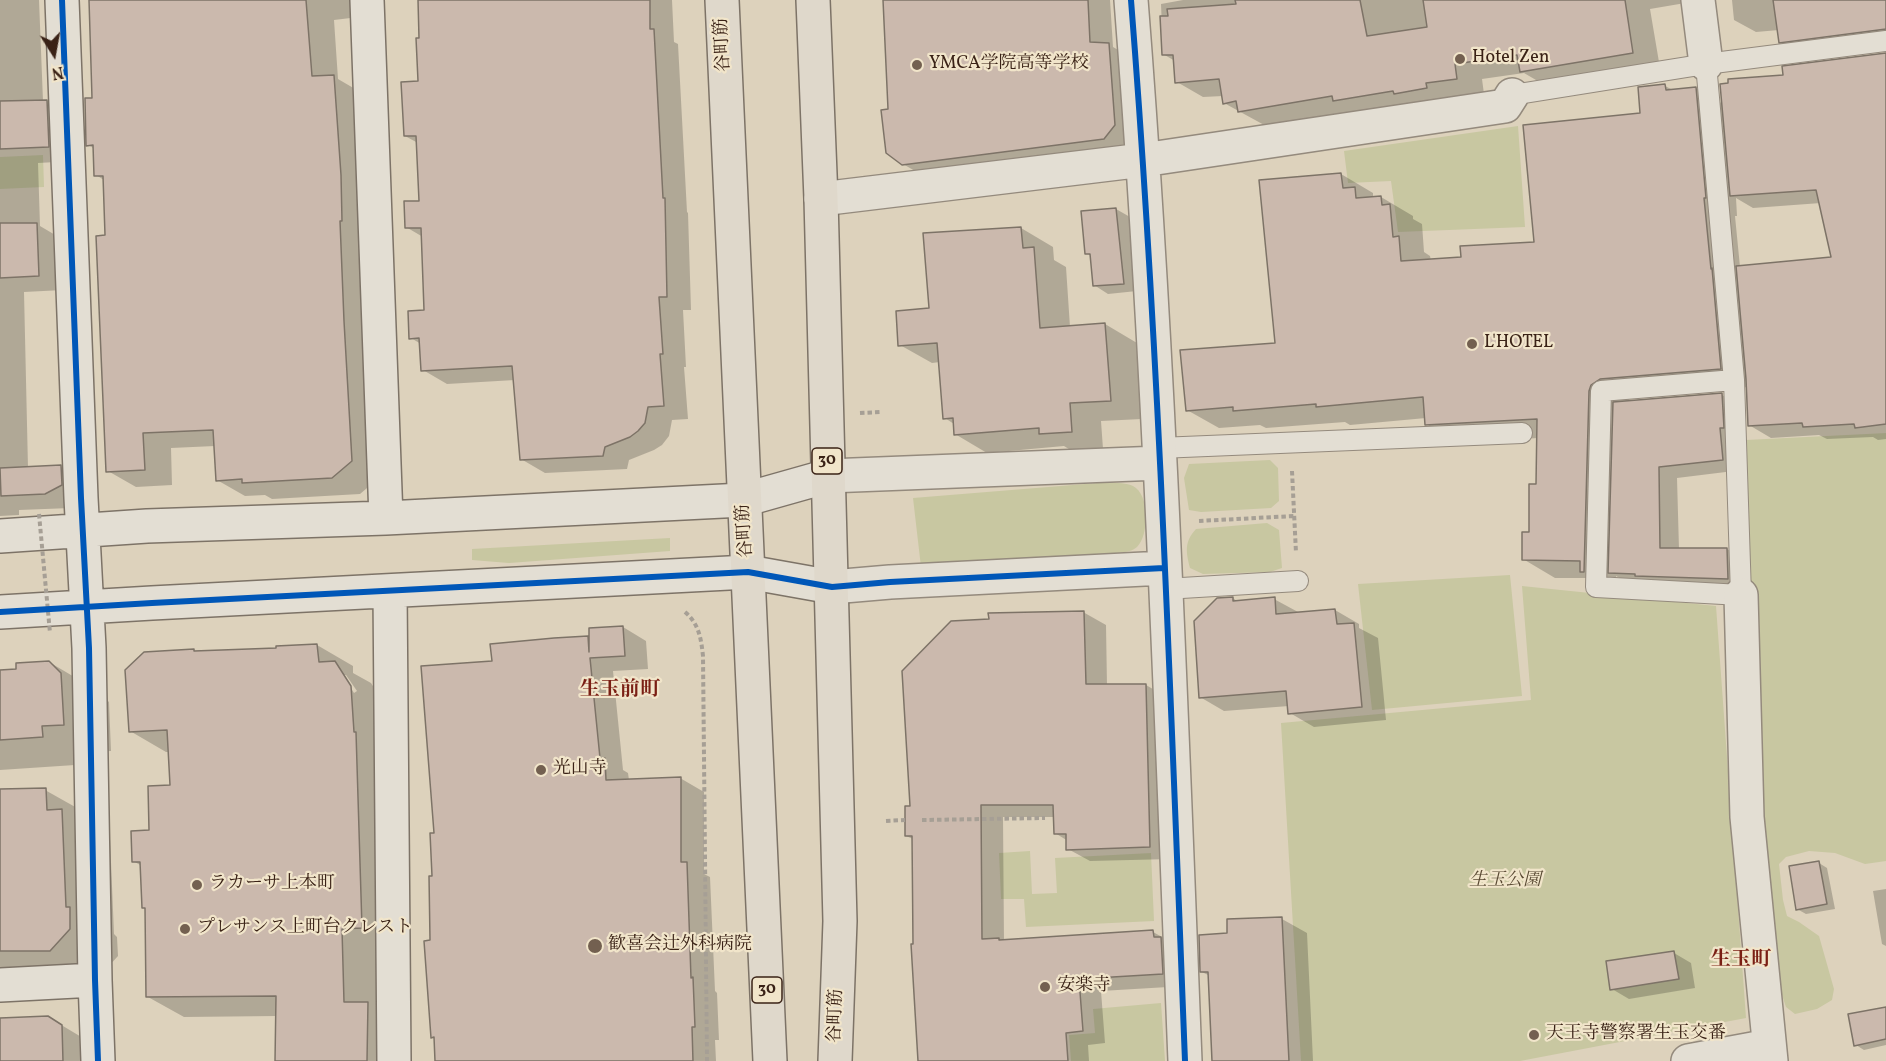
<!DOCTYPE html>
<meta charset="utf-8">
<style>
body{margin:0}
#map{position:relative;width:1886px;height:1061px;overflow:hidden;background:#ddd2bc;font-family:Vollkorn,serif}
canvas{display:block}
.north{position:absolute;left:24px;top:24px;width:60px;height:60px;-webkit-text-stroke:4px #f1e5ca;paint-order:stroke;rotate:169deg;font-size:16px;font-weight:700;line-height:24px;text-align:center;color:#3a2216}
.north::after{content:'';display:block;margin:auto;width:21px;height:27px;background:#3a2216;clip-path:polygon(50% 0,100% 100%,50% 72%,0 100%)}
</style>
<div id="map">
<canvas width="1886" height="1061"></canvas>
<div class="north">N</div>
</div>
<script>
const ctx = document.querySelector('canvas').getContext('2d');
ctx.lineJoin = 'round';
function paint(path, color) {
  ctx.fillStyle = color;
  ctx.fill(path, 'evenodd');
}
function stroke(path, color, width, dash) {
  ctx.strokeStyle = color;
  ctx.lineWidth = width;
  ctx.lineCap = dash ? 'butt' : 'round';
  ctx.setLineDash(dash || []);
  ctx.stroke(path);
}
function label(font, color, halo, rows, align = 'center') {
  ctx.font = font + ' Vollkorn,"Noto Serif JP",serif';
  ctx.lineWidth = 4.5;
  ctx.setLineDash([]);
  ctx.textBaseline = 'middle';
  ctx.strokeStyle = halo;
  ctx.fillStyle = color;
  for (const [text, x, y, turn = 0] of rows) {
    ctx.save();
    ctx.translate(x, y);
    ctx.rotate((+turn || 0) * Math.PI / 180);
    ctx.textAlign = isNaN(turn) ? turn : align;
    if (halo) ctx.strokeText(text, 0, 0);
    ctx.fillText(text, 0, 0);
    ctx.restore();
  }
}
paint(new Path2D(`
 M1518,126L1525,227L1398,232L1391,181L1348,183L1344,151Z
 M43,155L44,187L0,189V157Z
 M1886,433V861L1865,864L1835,853L1809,851L1786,857L1779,864L1783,900L1787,916L1799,922L1819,936L1834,989L1832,1000L1817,1009L1795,1014L1786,1007L1778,983L1768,856L1760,857L1746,440Z
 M1270,460L1278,468L1279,501L1271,508L1201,512L1189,510L1184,478L1189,464Z
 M1110,482C1117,483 1127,483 1133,486C1150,494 1149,536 1137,547C1133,551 1125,552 1119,553L921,567L913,498Z
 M1267,523L1279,530L1282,568L1270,572L1203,574L1190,568C1186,552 1184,542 1196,529Z
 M670,538V551L509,563L472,560V549Z
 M1510,575L1522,696L1372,710L1358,584Z
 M1522,586L1716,606L1746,1018L1520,1061H1301L1281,723L1531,700Z
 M1030,851L1032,894L1057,893L1055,858L1151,853L1154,921L1026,927L1024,899H1001L999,853Z
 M1161,1003L1165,1061H1071L1069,1035L1095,1033L1093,1009Z`), '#c8c7a1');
paint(new Path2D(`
 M0,0H39L43,101H47L72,116L74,161L38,163L40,226L62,239L63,290L24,292L28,468L61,467L86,481L71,508L19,510V515L0,516Z
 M90,0H358L359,17L334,20L338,79L362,93L380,477L360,494L272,499L265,495L245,496L217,480L215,446L171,448L172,485L136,487L108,471L106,237L104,180L96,175L95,149L88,145L94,100Z
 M420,0H672L674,42L678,44L687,212L688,213L691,310H683L686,367H684L688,419L672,420L669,436L662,445L654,450L629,460L627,469L545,473L521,459L515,380L447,384L423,370L421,344L411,338L426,312L423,237L406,227L421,202L418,143L405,136L419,83L421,40Z
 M884,0H1110L1113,47L1132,58L1128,151L927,178L903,164L890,111Z
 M1183,0H1696L1697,1L1650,9L1660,68L1548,87L1524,73L1482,79L1484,94L1266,126L1224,103L1223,96L1203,97L1177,82L1175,61L1163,54L1161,4Z
 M1732,0H1886V45L1802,54L1780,42L1779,30L1756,32L1734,20Z
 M1886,55V439L1878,440L1873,437L1827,439L1819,435L1771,438L1749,425L1748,387L1633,397L1623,403L1722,395L1741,405L1742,470L1677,478L1679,549H1727L1746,560L1747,589L1629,583L1616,576V590L1594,578H1555L1523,559L1531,534L1538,486V438L1458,443L1426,424V418L1350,425L1345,422L1266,428L1260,425L1219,428L1187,410L1277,344L1341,174L1373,193V198L1381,197L1413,216V219L1422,224L1424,252L1430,256L1431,261L1462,259L1536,243L1665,86L1673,90L1696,88L1723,104L1785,76ZM1736,198L1753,208L1821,203L1833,258L1740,267L1735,216H1737Z
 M1116,209L1130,217L1137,291L1108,294L1094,285L1091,256L1087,253Z
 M1021,228L1053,247L1054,260L1066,267L1070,327L1105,324L1137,343L1142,419L1101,421L1103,449L1072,451L1064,446L987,453L955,434L954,424L945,418L940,362L932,363L900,345L930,310Z
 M1233,598L1238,602L1274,599L1298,612L1335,610L1359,624V628L1378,638L1386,720L1314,727L1290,713L1289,706L1224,711L1200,697Z
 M1083,612L1106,625L1107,686L1146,685L1168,698L1172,859L1090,861L1068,849V841L1055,833V817H1003L1004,942L1153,932L1175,944L1185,986L1101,991L1105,1043L1088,1045L1089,1061H920L914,945L913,839L906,836L911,807Z
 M623,627L646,641L648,669L613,671L623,770L628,773L629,780L680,778L704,792V874L710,877L715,991L717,993L719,1040H715L716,1061H436L435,1039L432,1037V942L436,834L493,662L587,637L591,639Z
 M317,645L353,666V673L371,683L387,708L402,1061H277V1016L184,1017L148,997L146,909L143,907L142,866L133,861L172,786L170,752H166L130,731L196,652L278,650ZM343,675H346L357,691L354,693Z
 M49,662L98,691L109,702L111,751L90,752V764L0,770V671L18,670Z
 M45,790L93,817L94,829L110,838L114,934L117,937L118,956L98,978L0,980V791Z
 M1819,863L1827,868L1835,909L1806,914L1797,909Z
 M1886,889V946L1882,944L1873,891Z
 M1282,919L1307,933L1313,1061H1213L1210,976L1202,972L1229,935Z
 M1674,953L1691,963L1695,988L1629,999L1612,989Z
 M1886,1008V1045L1864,1050L1856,1045Z
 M48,1017L83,1038L97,1061H0V1020Z`), '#0003');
const building = new Path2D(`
 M89,0H306L312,76L334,75L341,175L342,221H340L344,321L352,461L332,478L242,483V479L216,481L213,430L143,433L145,470L106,472L96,236L105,235L103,176H94L93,145L86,146L85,98H92Z
 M418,0H650V29H654L663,198H665L667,297H659L663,354H660L664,406L648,407L645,423L638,431L630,437L605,447L603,456L520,460L512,366L421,371L419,338L409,339L408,311L424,310L421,228H405L404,201H419L416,136H404L401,82L418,81L416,38H419Z
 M883,0H1088L1090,42L1109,43L1115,125L1104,139L902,165L886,153L881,110L888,109Z
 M1235,0H1360L1367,36L1427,27L1423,0H1625L1633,53L1520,72L1517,55L1455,64L1457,79L1426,83L1427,88L1394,94L1393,91L1333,101L1332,96L1238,112L1236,101L1223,104L1219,79L1175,83L1173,55H1162L1160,16H1168L1167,9L1236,4Z
 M1773,0H1886V29L1779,43Z
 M1886,53V424L1855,428L1854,424L1803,427L1802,423L1748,426L1746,379L1736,266L1831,257L1816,190L1730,196L1720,84L1728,83V79L1783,75L1782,66Z
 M1665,84L1666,90L1696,87L1706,198H1704L1711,269L1712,268L1721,369L1600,379L1591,385L1589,391L1584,572H1580V561L1522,560V532H1529V484H1536L1537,419L1425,425L1423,397L1316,407V404L1233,411V407L1186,411L1180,350L1275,343L1259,180L1341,173L1343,188L1355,187L1356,198L1381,196L1382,205L1390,204L1393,237L1399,236L1401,261L1461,257L1460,246L1534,242L1523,125L1640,113L1638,87Z
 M47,100L49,147L0,149V101Z
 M1116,208L1124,284L1093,286L1090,254H1085L1081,211Z
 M0,223H37L39,276L0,278Z
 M1021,227L1023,248L1034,247L1040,328L1105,323L1111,401L1070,403L1072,432L1039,434V428L954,435L953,418L943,419L937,343L898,346L896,311L929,308L923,233Z
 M1722,393L1724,428H1720L1723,460L1659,467L1660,548H1727L1728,579L1635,576V574L1608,573L1613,402Z
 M61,465L62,485L45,494L1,496L0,468Z
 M1233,597V601L1275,597L1276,614L1335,609L1337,624L1354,623L1362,707L1288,714L1286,691L1199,698L1194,621L1217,598Z
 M1084,611L1086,684H1146L1150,847L1066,850V834H1054L1053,805H981L982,939L999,938V940L1153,930L1154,937H1161L1163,974L1079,979L1083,1031L1066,1033L1068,1061H918L911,944H913L912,836H905V806H910L902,671L951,621L989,619L988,613Z
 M623,626L625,656L590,658L600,758H605L606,780L681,777V862H687L691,978L693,977L695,1027H692L693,1061H435L434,1037L431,1038L424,941L430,940L429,876H432L430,833H434L421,666L492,661L490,644L554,638L588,636L589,652V628Z
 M317,644L319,662L335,661L351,686L354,732H356L362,928L342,929L344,1002H368L367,1061H275L276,996L146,997L145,908H142L140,862H132L131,831L149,830L148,786L170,785L167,730L129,732L125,670L144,652L194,649V651L276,648V646Z
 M49,661L61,673L64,725L42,726L43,737L0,740V670L16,669V663Z
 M46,788L47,810L62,809L66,907H70V929L50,951H0V789Z
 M1819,861L1827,904L1796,910L1789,866Z
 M1282,917L1289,1061H1212L1208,972H1200L1199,935L1227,933V919Z
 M1674,951L1679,979L1610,990L1606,961Z
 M1886,1007V1039L1854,1046L1848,1014Z
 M48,1016L62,1025L63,1061H0V1018Z`);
paint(building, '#cbb9ad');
stroke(building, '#7d7367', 1.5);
const lane = new Path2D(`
 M1706,64L1734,380L1741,595L1596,587L1601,391L1734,380
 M1512,95L1706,64L1886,41
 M1159,448L1522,433
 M1165,589L1298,581`);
const street = new Path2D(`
 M1131,0C1159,353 1171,707 1185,1061
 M1698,0L1706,64
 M821,199L1143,160L1505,106L1512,95
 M828,476L1160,463
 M832,587L890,582L1164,568
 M1741,595L1747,817L1771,1061
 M1688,1061L1769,1046`);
const secondary = new Path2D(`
 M62,0L81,498L89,648L95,980L98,1061
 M367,0L386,518
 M0,536L147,526L386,518L743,500L828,476
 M390,591L394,1061
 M0,612L152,603L748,572L832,587
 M0,985L95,980`);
const primary = new Path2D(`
 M722,0L770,1061
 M813,0L821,199L840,921L835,1061`);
stroke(lane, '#948a7d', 22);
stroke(street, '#948a7d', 36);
stroke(secondary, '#7d7367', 36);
stroke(primary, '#7d7367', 36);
stroke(new Path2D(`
 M860,413L881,412
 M1292,471L1296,553
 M1199,521L1294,516
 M685,612C699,624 701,638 703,656L707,1061
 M922,820L1045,818
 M886,821L905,820`), '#a69f95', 4, [4.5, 3]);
stroke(lane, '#e3ded3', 20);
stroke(street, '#e3ded3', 33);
stroke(secondary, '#e3ded3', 33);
stroke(primary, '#dfd8cb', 33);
stroke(new Path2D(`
 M39,514L50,633`), '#a69f95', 4, [4.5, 3]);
stroke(new Path2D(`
 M62,0L81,498L89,648L95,980L98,1061
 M1131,0C1159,353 1171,707 1185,1061
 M0,612L152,603L748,572L832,587L890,582L1164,568`), '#0057b8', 6);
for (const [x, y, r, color] of [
 [1460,59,6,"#736050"],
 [917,65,6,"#736050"],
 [1472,344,6,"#736050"],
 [541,770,6,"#736050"],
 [197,885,6,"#736050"],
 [185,929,6,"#736050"],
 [595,946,8,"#736050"],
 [1045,987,6,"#736050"],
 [1534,1035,6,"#736050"]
]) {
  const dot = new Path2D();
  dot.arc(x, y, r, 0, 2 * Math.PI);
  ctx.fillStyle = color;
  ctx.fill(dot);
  stroke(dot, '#f1e5ca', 2);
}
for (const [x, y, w] of [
 [827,461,30],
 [767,990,30]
]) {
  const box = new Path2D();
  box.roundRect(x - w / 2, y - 13, w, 26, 4.5);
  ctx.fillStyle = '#f1e5ca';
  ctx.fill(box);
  stroke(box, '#3a2216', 1.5);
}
label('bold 16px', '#3a2216', null, [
 ["30",827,461],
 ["30",767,990]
]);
label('18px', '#3a2216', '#f1e5ca', [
 ["谷町筋",724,45,-93],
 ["谷町筋",746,531,-94],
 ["谷町筋",837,1016,-88]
]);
label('18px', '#3a2216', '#f1e5ca', [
 ["Hotel Zen",1472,59],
 ["YMCA学院高等学校",929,65],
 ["L'HOTEL",1484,344],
 ["光山寺",553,770],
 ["ラカーサ上本町",209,885],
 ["プレサンス上町台クレスト",197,929],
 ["歓喜会辻外科病院",608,946],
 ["安楽寺",1057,987],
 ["天王寺警察署生玉交番",1546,1035]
], 'left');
label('italic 18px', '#594933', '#f1e5ca', [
 ["生玉公園",1505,882]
]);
label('bold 20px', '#7a1f14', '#f1e5ca', [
 ["生玉前町",620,691],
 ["生玉町",1741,961]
]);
</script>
